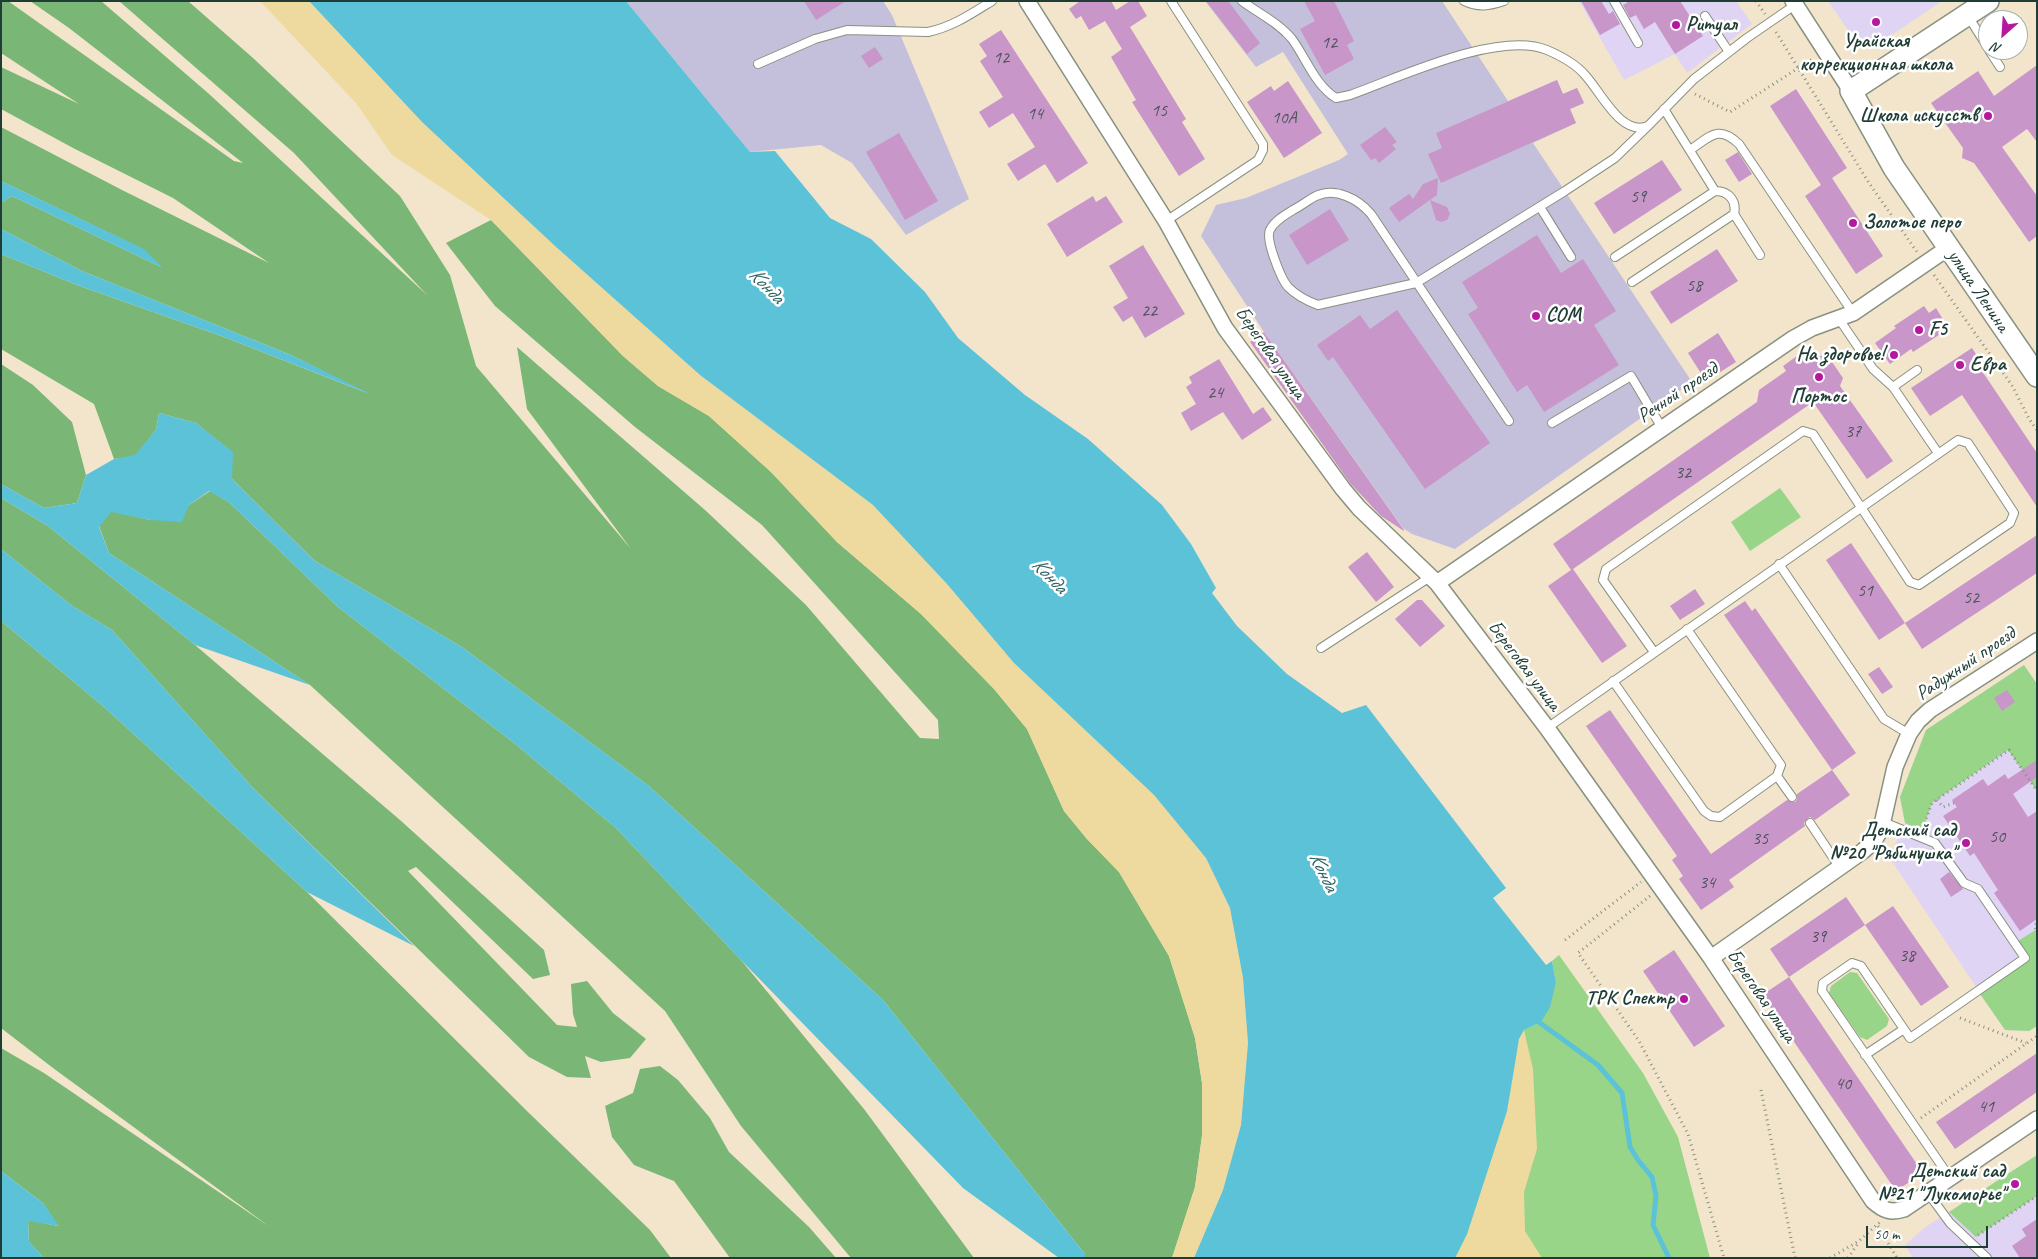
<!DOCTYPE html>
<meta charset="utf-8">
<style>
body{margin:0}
#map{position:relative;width:2038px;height:1259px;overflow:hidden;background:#f2e5cb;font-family:Caveat,sans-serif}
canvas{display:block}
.frame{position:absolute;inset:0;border:2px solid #1f3d34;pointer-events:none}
.north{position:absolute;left:1978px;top:10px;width:50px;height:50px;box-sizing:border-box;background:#fff;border:1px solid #a5b1ae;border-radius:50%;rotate:206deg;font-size:14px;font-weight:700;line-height:20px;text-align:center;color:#1f3d34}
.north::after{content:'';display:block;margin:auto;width:18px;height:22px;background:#b5179e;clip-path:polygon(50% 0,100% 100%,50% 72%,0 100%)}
.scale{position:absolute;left:1866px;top:1226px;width:122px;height:22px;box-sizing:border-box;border:2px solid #1f3d34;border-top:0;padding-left:6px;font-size:15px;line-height:18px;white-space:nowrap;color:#1f3d34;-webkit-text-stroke:4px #fff;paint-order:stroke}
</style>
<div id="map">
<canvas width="2038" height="1259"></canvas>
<div class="frame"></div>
<div class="north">N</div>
<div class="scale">50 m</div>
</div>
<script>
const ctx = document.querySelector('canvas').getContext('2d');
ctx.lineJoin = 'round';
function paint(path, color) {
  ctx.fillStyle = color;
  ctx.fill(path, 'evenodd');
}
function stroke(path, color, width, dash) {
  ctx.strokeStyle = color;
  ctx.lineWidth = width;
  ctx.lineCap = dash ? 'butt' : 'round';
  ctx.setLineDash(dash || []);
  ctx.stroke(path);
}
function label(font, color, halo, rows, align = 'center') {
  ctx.font = font + ' Caveat,sans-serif';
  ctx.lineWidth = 5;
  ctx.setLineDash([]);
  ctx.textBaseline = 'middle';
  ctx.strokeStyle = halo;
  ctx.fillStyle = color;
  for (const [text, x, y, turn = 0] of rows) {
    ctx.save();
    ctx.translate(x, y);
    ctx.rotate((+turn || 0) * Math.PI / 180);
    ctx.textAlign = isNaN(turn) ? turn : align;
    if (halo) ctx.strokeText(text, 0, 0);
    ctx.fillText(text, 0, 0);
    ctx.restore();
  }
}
paint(new Path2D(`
 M1579,1H1736L1752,24L1687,73L1675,54L1624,80Z
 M1828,1H1942L1874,47L1857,43Z
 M2024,665L2037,684V1026L2029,1031L2005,1030L1889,857L1905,823L1900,797L1926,730Z
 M2037,1155V1258H1913L1905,1245L1924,1228Z`), '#e0d4f4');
paint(new Path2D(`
 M626,1H883L892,15L969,199L906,235L852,163L821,145L750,152Z
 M1205,1H1442L1508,101L1557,80L1563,94L1577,88L1584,103L1570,109L1576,123L1533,143L1692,382L1455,549L1412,534L1403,528L1264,332L1201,236L1216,205L1246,198L1339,160L1348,154L1283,52L1256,67Z`), '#c4c0db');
paint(new Path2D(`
 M1780,488L1801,517L1750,551L1731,522Z
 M2024,665L2037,684V791L2008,750L1932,803L1922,831L1905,823L1900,797L1926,730Z
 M2037,929V1026L2029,1031L2005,1030L1978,991L2025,959L2015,943Z
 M1559,955L1643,1073L1678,1137L1710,1258H1455L1507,1111L1516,1055L1524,1030L1541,1022L1556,982L1552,961Z
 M1850,972L1857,973L1889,1019L1887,1026L1867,1040L1860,1037L1829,993L1831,986Z
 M2037,1155V1196L1976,1237L1949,1212Z`), '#99d589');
paint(new Path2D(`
 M1,1H8L234,161L243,163L69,28L30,1H101L208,93L427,295L294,153L119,1H188L253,58L400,196L450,275L476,366L631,549L527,409L517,347L705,510L806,605L920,738L939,739L938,720L762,525L635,427L495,306L446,243L491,220L623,356L658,386L709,416L771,472L837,542L921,614L994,689L1027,729L1064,811L1087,839L1119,872L1169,956L1195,1038L1202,1083V1136L1195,1187L1172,1258H1085V1254L883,1000L649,786L462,647L315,561L232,479V452L196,423L159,413L156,430L135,456L114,459L94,404L1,349V254L77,285L224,337L367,393L291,355L82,271L1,229V203L12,196L161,267L143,249L1,181V127L122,190L269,263L173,198L75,149L1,109V67L79,104L1,53Z
 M1,364L33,385L72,422L86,475L77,503L44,508L1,484Z
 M210,491L230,503L338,607L514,743L616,828L741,960L864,1109L974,1258H851L741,1126L665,1011L310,685L109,553L99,526L111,511L150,520L189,505Z
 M1,498L48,526L195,645L400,820L544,950L550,975L533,979L416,867L408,871L557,1025L577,1027L573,1014L571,984L587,981L613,1013L646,1039L630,1058L601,1062L585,1056L591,1078L567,1077L529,1057L254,789L112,630L71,605L1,549Z
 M1,621L104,707L307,892L529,1113L650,1230L671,1258H44L29,1242L28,1220L58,1226L43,1203L1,1171V1048L44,1073L270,1227L53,1068L1,1028Z
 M660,1066L678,1080L710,1118L729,1152L809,1227L836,1258H730L674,1181L634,1165L612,1137L605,1106L633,1093L640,1069Z`), '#7ab675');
paint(new Path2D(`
 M260,1H309L422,122L555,246L700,375L873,505L947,584L1014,663L1154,795L1206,858L1230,908L1243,978L1248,1043L1241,1125L1223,1190L1194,1258H1172L1195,1187L1202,1136V1083L1195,1038L1169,956L1119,872L1087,839L1064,811L1027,729L994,689L921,614L837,542L771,472L709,416L658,386L623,356L491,220L392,155L356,103Z
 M1524,1030L1533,1069L1537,1149L1524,1192L1525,1231L1542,1258H1455L1467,1234L1507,1111L1519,1039Z`), '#eeda9e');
paint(new Path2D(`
 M309,1H626L750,152L775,151L830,218L871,239L925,292L958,338L1025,395L1088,439L1162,505L1191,544L1216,588L1212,593L1237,626L1287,674L1342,713L1366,705L1506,888L1493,898L1546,965L1552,961L1556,982L1550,1007L1541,1022L1524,1030L1519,1039L1507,1111L1467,1234L1455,1258H1194L1223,1190L1241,1125L1248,1043L1243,978L1230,908L1206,858L1154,795L1014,663L947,584L873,505L700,375L555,246L422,122Z
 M1,181L144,249L163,268L12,196L1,203Z
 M1,229L82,271L291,355L375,396L224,337L77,285L1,254Z
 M159,413L196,423L233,452L232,479L315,561L462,647L649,786L883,1000L1085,1254V1258H1059L963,1188L741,960L616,828L514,743L338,607L230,503L209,491L189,505L182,522L150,520L111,512L99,527L109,553L310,685L195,645L48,526L1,498V484L44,508L77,503L86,475L114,459L135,455L156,430Z
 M1,549L71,605L112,630L254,789L414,946L307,892L104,707L1,621Z
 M1,1171L43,1203L59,1226L28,1221L29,1242L44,1258H1Z`), '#5bc2d8');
stroke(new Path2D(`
 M1536,1020L1598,1065L1622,1093L1630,1147L1638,1160L1652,1177L1656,1196L1653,1225L1669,1258`), '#5bc2d8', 5);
paint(new Path2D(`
 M804,1H846L816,20Z
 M1080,1H1111L1116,10L1130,1H1138L1147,16L1130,27L1186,119L1182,122L1205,159L1179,176L1132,102L1136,100L1111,57L1122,49L1105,21L1089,30L1081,16L1076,19L1069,9Z
 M1206,1H1228L1260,43L1247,54Z
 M1304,1H1334L1354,41L1347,45L1354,59L1325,75L1300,29L1315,21Z
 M1581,1H1601L1609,14L1613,11L1620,24L1600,35Z
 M1627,1H1680L1703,36L1675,54L1655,22L1644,29L1636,15L1630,18L1623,5L1627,3Z
 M1001,30L1088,163L1057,183L1045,164L1018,181L1007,164L1035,147L1013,113L989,128L979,112L1003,97L980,61L987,56L979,44Z
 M875,47L883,59L869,68L861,56Z
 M2037,65V142L2027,129L2002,147L2037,196V236L2029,242L1974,163L1962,158L1963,148L1931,103L1978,71L1994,96Z
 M1557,80L1563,94L1577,88L1584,103L1570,109L1576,123L1441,183L1428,154L1442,148L1436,133Z
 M1288,81L1322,133L1284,158L1247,102L1271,86L1274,91Z
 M1796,89L1847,168L1832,178L1883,256L1856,274L1805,196L1821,185L1770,106Z
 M1385,127L1397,142L1392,145L1396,149L1379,163L1375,158L1371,160L1360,145Z
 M899,133L938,201L905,220L866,152Z
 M1738,152L1752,174L1739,182L1725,160Z
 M1662,160L1682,190L1614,234L1594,203Z
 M1438,178L1437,195L1399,222L1389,208L1409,194L1413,199L1423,184Z
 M1093,196L1096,202L1106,196L1123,222L1067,257L1047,224Z
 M1430,200L1447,207L1450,214L1447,220L1441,222L1436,220Z
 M1330,209L1349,240L1307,265L1289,235Z
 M1537,235L1561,273L1583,259L1616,311L1594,325L1619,365L1544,412L1527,385L1517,392L1468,314L1478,308L1462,282Z
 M1143,245L1185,314L1145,338L1132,316L1123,322L1113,307L1128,298L1109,266Z
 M1717,249L1738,281L1671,324L1650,292Z
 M1924,306L1929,313L1936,308L1944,321L1937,325L1942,333L1913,352L1911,349L1890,364L1875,343L1896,328L1894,326Z
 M1397,310L1490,443L1425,489L1333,357L1328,361L1317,345L1360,315L1370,329Z
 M1264,332L1404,530V531L1381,516L1350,483L1250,342Z
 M1718,333L1736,362L1706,381L1688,353Z
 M1972,348L1986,369L1982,371L2037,453V507L1962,395L1930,416L1911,388Z
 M1797,356H1828L1843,378L1840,386L1893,461L1867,479L1813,402L1573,569L1627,646L1602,663L1548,586L1571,570L1553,544L1757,402L1759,390L1786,371L1783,366Z
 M1219,359L1253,414L1263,407L1272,420L1242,440L1223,412L1191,431L1181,413L1196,404L1186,387L1192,383L1189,377Z
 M2037,535V573L1922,649L1905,623Z
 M1851,543L1905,623L1879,640L1826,560Z
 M1367,552L1394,587L1376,602L1348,567Z
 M1695,589L1705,604L1680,620L1670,606Z
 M1417,600H1422L1445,626L1420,647L1395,619Z
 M1745,601L1752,611L1755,608L1856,753L1832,770L1724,615Z
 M1879,667L1893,687L1882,694L1868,674Z
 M2007,690L2015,702L2002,711L1994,698Z
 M1610,710L1711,854L1787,800L1795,802L1797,799V794L1832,770L1850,795L1815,820L1810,817L1807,819L1804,823L1805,826L1729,880L1734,887L1701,910L1679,879L1683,876L1672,860L1677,856L1586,726Z
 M2037,760V777L2013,794L2028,817L2037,811V919L2020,931L1994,893L1998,890L1974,853L1970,856L1943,816L1957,807L1952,800L1983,779L1988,786L2005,774L2008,779Z
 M1949,872L1963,889L1951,897L1940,879Z
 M1846,897L1865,925L1789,977L1770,949Z
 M1893,906L1949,987L1921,1006L1865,925Z
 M1674,950L1725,1026L1694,1047L1643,971Z
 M1789,977L1923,1173L1896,1191L1762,995Z
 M2037,1053V1092L1955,1149L1936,1122Z
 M2037,1219V1258H2020L2012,1246L2026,1236L2022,1229Z`), '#c896c9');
const lane = new Path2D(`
 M1242,1C1258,13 1279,23 1292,39C1306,58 1315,85 1336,98L1350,95C1398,78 1499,30 1547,50C1561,56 1575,63 1585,75C1601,92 1621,137 1648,126L1694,79L1747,38L1795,5
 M1464,1C1479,8 1489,6 1504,1
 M1614,1L1638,43
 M1705,16L1729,52
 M1968,16L1988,48
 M1989,50L2000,67
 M758,64L815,39L847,30L928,32C952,27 971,14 992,1
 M1690,150C1710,137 1718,124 1739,144L1853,313
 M1540,207L1571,257
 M1734,214L1760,255
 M1166,221L1258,160L1263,150V144L1171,1
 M1615,257L1715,191L1664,109
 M1632,282L1734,214C1737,201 1729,191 1715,191
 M1839,319L1873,369L1893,387L1938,453
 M1893,387L1917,370
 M1509,421L1371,214C1358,199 1336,187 1316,196C1308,200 1301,206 1293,210C1285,215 1274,221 1270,230C1265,239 1281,279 1288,287C1296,295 1307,301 1318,305L1416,283L1565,191L1615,158L1648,126
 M1552,423L1631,376L1662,428
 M1779,564L1884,719L1909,734
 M1321,648L1430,577
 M1613,681L1704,811L1711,816L1720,817L1777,776L1781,765L1687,629
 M1547,728L1958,440L1968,443L2014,513L2010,523L1919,585L1910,582L1813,434L1803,431L1606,569L1603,580L1654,652
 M1777,776L1792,797
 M1883,822L1935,843L1964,883L1978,889L2025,958L1910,1038L1861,966L1852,963L1823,983L1822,991L1950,1178
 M1810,823L1840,868
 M1865,1055L1904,1029
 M1928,1193L1950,1223L1987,1258`);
const street = new Path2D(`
 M1027,1L1166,221L1225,328L1343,489L1359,508L1437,583L1547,728L1711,958L1873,1201C1884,1211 1891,1213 1904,1209L2037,1119
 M1793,1L1851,91
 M1437,583L1794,338L1812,328L1853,313L1948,248
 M1711,958L1863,851L1874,841L1881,829L1895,767L1909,734L1918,721L1930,710L2037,641`);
const secondary = new Path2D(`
 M1988,1L1851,91L1894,168L2037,376`);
stroke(lane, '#889180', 10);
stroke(street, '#889180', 18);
stroke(secondary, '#889180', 24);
stroke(new Path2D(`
 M1756,1L1765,14
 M1776,32L1869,183L1917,252
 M1695,94L1730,112L1814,58
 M1934,275L2013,387L2029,419L2037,430
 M1937,800L1943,807L1954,803
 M1923,828L1932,803L2009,750L2037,791
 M1650,896L1578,953L1639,1041L1688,1134L1724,1258
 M2036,924L2034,926L2037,931
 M1565,940L1641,882
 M1960,1018L2026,1043
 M1761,1090L1795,1258
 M1921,1118L2037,1036
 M1878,1226L1897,1258
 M1978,1235L2037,1196
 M1830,1258L1859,1241L1880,1222
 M1848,1258L1859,1242`), '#889180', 3, [1, 4]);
stroke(lane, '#fff', 8);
stroke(street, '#fff', 15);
stroke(secondary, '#fff', 21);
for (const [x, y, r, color] of [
 [1876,22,5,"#b5179e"],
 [1676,25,5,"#b5179e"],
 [1988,116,5,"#b5179e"],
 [1853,223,5,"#b5179e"],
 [1536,316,5,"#b5179e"],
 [1919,330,5,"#b5179e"],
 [1894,355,5,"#b5179e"],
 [1960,365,5,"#b5179e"],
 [1819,377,5,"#b5179e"],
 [1966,843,5,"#b5179e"],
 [1684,999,5,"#b5179e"],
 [2015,1184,5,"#b5179e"]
]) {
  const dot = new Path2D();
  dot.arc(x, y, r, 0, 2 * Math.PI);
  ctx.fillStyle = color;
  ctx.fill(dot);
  stroke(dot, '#fff', 2);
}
label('18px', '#495359', null, [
 ["12",1329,43],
 ["12",1001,58],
 ["15",1159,111],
 ["14",1035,114],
 ["10А",1284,118],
 ["59",1638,197],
 ["58",1694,286],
 ["22",1149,311],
 ["24",1215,393],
 ["37",1853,432],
 ["32",1683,473],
 ["51",1865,591],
 ["52",1971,598],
 ["50",1997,837],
 ["35",1760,839],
 ["34",1707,883],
 ["39",1818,937],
 ["38",1907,956],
 ["40",1843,1084],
 ["41",1986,1107]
]);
label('bold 20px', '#1f3d34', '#fff', [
 ["Ритуал",1686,25],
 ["Урайская",1876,42,"center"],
 ["коррекционная школа",1876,65,"center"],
 ["Школа искусств",1978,116,"right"],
 ["Золотое перо",1863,223],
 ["СОМ",1546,316],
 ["F5",1929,330],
 ["На здоровье!",1884,355,"right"],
 ["Евра",1970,365],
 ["Портос",1819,397,"center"],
 ["Детский сад",1956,831,"right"],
 ["№20 \"Рябинушка\"",1956,854,"right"],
 ["ТРК Спектр",1674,999,"right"],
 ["Детский сад",2005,1172,"right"],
 ["№21 \"Лукоморье\"",2005,1195,"right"]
], 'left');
label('20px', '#1f3d34', '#fff', [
 ["улица Ленина",1978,291,56],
 ["Береговая улица",1270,353,55],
 ["Речной проезд",1678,393,-34],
 ["Радужный проезд",1966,664,-34],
 ["Береговая улица",1524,666,53],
 ["Береговая улица",1761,996,56]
]);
label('italic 21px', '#316565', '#fff', [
 ["Конда",766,286,46],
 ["Конда",1049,576,46],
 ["Конда",1323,872,64]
]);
</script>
